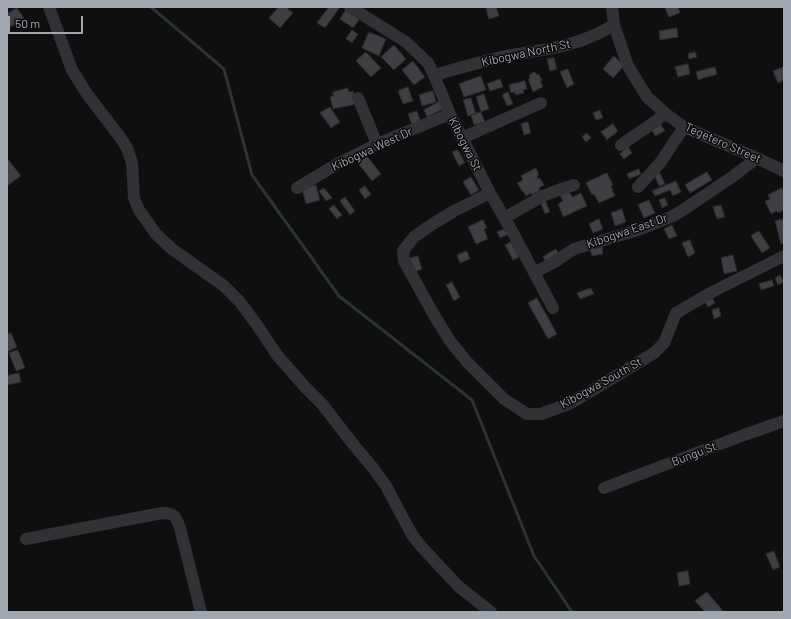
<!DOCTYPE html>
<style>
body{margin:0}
#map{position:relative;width:791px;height:619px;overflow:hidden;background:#0f0f10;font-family:Barlow,sans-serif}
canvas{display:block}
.frame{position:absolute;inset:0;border:8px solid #a0a7b1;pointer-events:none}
.scale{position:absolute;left:8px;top:16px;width:75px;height:18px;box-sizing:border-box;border:2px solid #a0a7b1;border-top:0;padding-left:5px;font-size:12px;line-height:14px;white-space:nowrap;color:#a0a7b1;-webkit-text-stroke:3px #0a0a0b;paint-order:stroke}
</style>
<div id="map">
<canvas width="791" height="619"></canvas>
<div class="frame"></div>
<div class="scale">50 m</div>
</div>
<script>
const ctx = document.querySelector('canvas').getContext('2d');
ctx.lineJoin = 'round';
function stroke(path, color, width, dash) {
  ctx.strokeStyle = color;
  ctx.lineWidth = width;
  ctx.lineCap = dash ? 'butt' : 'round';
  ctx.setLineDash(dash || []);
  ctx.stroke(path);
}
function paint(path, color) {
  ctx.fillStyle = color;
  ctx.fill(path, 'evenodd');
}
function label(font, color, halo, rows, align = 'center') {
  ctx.font = font + ' Barlow,sans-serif';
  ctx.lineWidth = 3;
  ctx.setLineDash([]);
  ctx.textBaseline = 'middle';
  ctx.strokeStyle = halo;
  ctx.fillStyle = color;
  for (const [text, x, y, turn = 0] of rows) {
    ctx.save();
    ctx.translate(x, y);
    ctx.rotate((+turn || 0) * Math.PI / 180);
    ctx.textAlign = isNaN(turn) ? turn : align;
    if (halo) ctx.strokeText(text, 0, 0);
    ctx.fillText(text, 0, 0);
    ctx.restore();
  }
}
stroke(new Path2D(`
 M151,7L224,69L252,175L339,296L472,400L534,556L572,612`), '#293338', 3);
const building = new Path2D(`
 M279,7H286L293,13L280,28L269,18Z
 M329,7H340L325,28L317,23Z
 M348,7L361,17L353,28L340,19Z
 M486,7H496L499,16L489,19Z
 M665,7H678L680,13L669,17Z
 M17,8L24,18L11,27L7,20V14Z
 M677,28L678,37L660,40L659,31Z
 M352,30L358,34L352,43L346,39Z
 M369,32L386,39L379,56L362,48Z
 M394,45L406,59L394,70L381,57Z
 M366,52L381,68L371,77L356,61Z
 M695,52L697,57L689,59L688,54Z
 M614,56L624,66L613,78L603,69Z
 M554,58L557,69L550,71L547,59Z
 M413,61L425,77L414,85L402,70Z
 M688,64L690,74L678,77L675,67Z
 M715,67L717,74L698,80L696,72Z
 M784,67V80L778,83L773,71Z
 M568,69L574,84L567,88L560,72Z
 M535,72L537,75L539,74L542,81H540L543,87L533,92L528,79L530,78L529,75Z
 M481,76L486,90L464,97L459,84Z
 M500,79L503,87L490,91L487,84Z
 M525,81L527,89L523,90L524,93L515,95V92L511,93L509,85Z
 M408,87L413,101L403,104L398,91Z
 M348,88L349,92L353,91L356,104L333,109L330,97L333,96V92Z
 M433,91L436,102L422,106L419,95Z
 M508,92L513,104L507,106L502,95Z
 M484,94L489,109L481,112L476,97Z
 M471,98L476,114L468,116L463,100Z
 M440,101L443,109L427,117L424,110Z
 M330,107L340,122L331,128L320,113Z
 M600,110L603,118L596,120L593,113Z
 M417,111L421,122L412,125L408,114Z
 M481,112L485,122L474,125L471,115Z
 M528,122L531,133L524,135L521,124Z
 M613,124L618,131L607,140L601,132Z
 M661,125L665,131L655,136L652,130Z
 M587,133L591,138L586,142L582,137Z
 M628,147L632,153L624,159L620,154Z
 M458,150L465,163L459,166L452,152Z
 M367,156L381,174L372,181L358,163Z
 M7,158L21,176L7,186Z
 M536,168L539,175L537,176L538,179L540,178L544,185L539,188L540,190L532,195L531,193L526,196L523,191H522L517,183L523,180L521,176Z
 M639,169L641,174L629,179L627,174Z
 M707,172L712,180L690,193L685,185Z
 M607,173L613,185L611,186L615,196L599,203L594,194L592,195L586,183Z
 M660,173L665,184L659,186L654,175Z
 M471,177L479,190L471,195L463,182Z
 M676,181L681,192L673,196L670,190L655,196L652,191Z
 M316,185L320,200L306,204L302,189Z
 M365,186L371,194L365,199L359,190Z
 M324,188L332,198L326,201L319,191Z
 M782,188L784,192V210L778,213L777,211L771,214L765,201L770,199L768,195Z
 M569,191L572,197L581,193L587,206L563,217L558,204L563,201L560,195Z
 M345,197L355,211L350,215L340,201Z
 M665,198L668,205L662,208L659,200Z
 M545,200L550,212L545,214L540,202Z
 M649,200L655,213L644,218L638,205Z
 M334,205L342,215L337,219L329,209Z
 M721,205L725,217L717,219L713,207Z
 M622,209L626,222L615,226L611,213Z
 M599,219L603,229L593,233L589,224Z
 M784,219V243L781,244L775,221Z
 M483,220L487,228L484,229L488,239L476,244L468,227Z
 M672,225L677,236L669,239L664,229Z
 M507,228L509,234L500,238L497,232Z
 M759,231L770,248L762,253L751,236Z
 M690,240L695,253L688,257L682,243Z
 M511,242L519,257L513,260L505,245Z
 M602,247L603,254L592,256L590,250Z
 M556,249L559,254L547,263L543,257Z
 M467,251L470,259L460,263L457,255Z
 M733,255L737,271L724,274L721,258Z
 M418,256L422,269L412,273L408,259Z
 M780,275L784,282L778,285L775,279Z
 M772,280L774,286L761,290L759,284Z
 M452,282L460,297L454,301L446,285Z
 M591,288L594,294L580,299L577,293Z
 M537,298L557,334L548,339L528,303Z
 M712,298L715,303L708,307L705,302Z
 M719,308L721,316L714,319L712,310Z
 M11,333L17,347L7,352V335Z
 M18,350L25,368L16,371L9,353Z
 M19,373L21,382L7,385V376Z
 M774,551L780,567L773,570L766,554Z
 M688,571L690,584L679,586L677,573Z
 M707,592L724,612H705L695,601Z`);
paint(building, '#3e3f43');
stroke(building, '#29292c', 1);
stroke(new Path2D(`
 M49,7L72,70L87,94L120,137L127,148L132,163L134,198L139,210L156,234L172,249L224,286L240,302L257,325L277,355L305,387L322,404L353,444L373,468L386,486L411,533L419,544L458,586L491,612
 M350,7L406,42L428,63L434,75L450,114L490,193L513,233L553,308
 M612,7L614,25L628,66L647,97L665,113L684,127L757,158L784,171
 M434,75C460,68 486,60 512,55C524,53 536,51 548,49C572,45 594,37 614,25
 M358,98L377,144
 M462,138L541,103
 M621,145L656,121L665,113
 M638,187L660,163L684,127
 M297,188L339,163L377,144L450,114
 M490,193L454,211L431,225L414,237L403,251L404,261L434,315L450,341L467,362L504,399L527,414H541L571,403L621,373L654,353L664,343L676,313L714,291L784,256
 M504,218L543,196L561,189L574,185
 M534,273L556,261L574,249L641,229L673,216L683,210L732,177L757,158
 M604,488L744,435L784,421
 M26,539L162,513C175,513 176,517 180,528L201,612`), '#303235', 12);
label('12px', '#a0a7b1', '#0a0a0b', [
 ["Kibogwa North St",526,53,-12],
 ["Tegetero Street",723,143,24],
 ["Kibogwa St",465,144,63],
 ["Kibogwa West Dr",372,149,-25],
 ["Kibogwa East Dr",627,231,-19],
 ["Kibogwa South St",601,383,-29],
 ["Bungu St",694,454,-21]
]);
</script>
